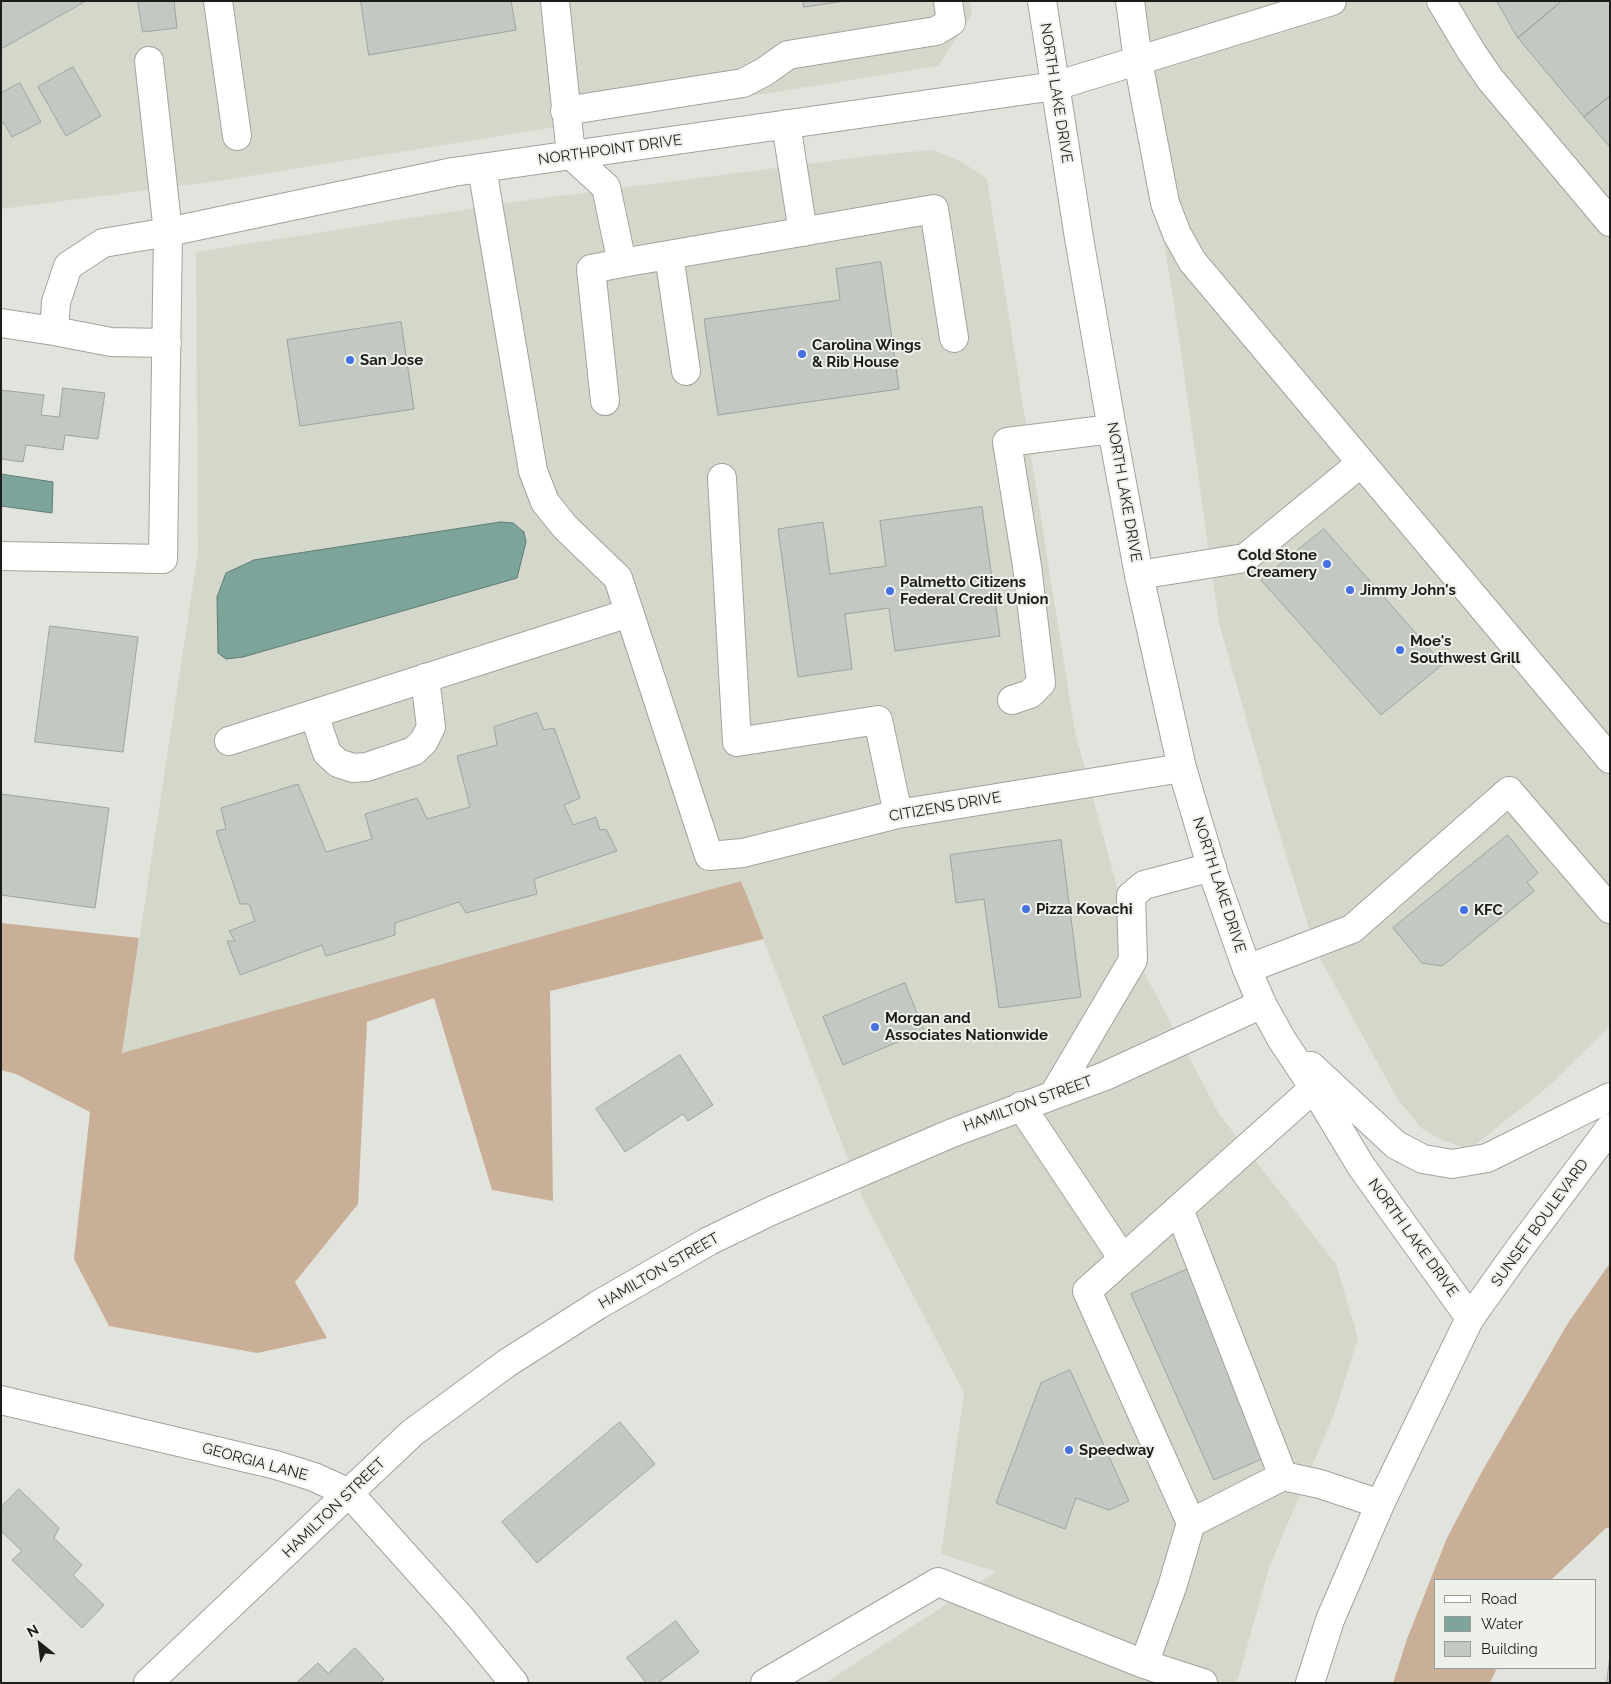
<!DOCTYPE html>
<style>
body{margin:0}
#map{position:relative;width:1611px;height:1684px;overflow:hidden;background:#e1e3dd;font-family:Raleway,sans-serif}
canvas{display:block}
.frame{position:absolute;inset:0;border:2px solid #1c1d1b;pointer-events:none}
.legend{position:absolute;left:1434px;top:1579px;width:162px;height:90px;box-sizing:border-box;background:#eef0ea;border:1px solid #9a9c97;margin:0;padding:6px 9px;list-style:none;font-size:15px;color:#1c1d1b}
.legend li{display:flex;align-items:center;gap:10px;height:25px}
.legend b{width:25px;border:1px solid #9a9c97}
.north{position:absolute;left:15px;top:1619px;width:50px;height:50px;-webkit-text-stroke:4px #eef0ea;paint-order:stroke;rotate:331deg;font-size:14px;font-weight:700;line-height:20px;text-align:center;color:#1c1d1b}
.north::after{content:'';display:block;margin:auto;width:18px;height:22px;background:#1c1d1b;clip-path:polygon(50% 0,100% 100%,50% 72%,0 100%)}
</style>
<div id="map">
<canvas width="1611" height="1684"></canvas>
<div class="frame"></div>
<ul class="legend">
<li><b style="height:6px;background:#fff"></b>Road</li>
<li><b style="height:14px;background:#7da49b"></b>Water</li>
<li><b style="height:14px;background:#c3c8c3"></b>Building</li>
</ul>
<div class="north">N</div>
</div>
<script>
const ctx = document.querySelector('canvas').getContext('2d');
ctx.lineJoin = 'round';
function paint(path, color) {
  ctx.fillStyle = color;
  ctx.fill(path, 'evenodd');
}
function stroke(path, color, width, dash) {
  ctx.strokeStyle = color;
  ctx.lineWidth = width;
  ctx.lineCap = dash ? 'butt' : 'round';
  ctx.setLineDash(dash || []);
  ctx.stroke(path);
}
function label(font, color, halo, rows, align = 'center') {
  ctx.font = font + ' Raleway,sans-serif';
  ctx.lineWidth = 4;
  ctx.setLineDash([]);
  ctx.textBaseline = 'middle';
  ctx.strokeStyle = halo;
  ctx.fillStyle = color;
  for (const [text, x, y, turn = 0] of rows) {
    ctx.save();
    ctx.translate(x, y);
    ctx.rotate((+turn || 0) * Math.PI / 180);
    ctx.textAlign = isNaN(turn) ? turn : align;
    if (halo) ctx.strokeText(text, 0, 0);
    ctx.fillText(text, 0, 0);
    ctx.restore();
  }
}
paint(new Path2D(`
 M1,1H970L972,14L938,66L218,181L1,209Z
 M1126,1H1610V1026L1549,1086L1476,1144L1462,1147L1439,1139L1421,1128L1397,1098L1316,951L1274,816L1219,623L1177,324Z
 M933,150L962,162L987,179L1075,732L1136,957L1219,1114L1336,1264L1358,1338L1334,1414L1269,1568L1237,1683H825L996,1572L941,1554L964,1393L864,1201L741,881L122,1053L198,552L196,252L513,202L876,155Z`), '#d4d8cb');
paint(new Path2D(`
 M741,881L764,939L550,991L553,1201L492,1190L434,998L367,1022L358,1204L295,1282L327,1338L257,1353L109,1326L74,1259L90,1112L16,1074L1,1070V923L139,938L122,1053Z
 M1610,1263V1527L1606,1528L1551,1580H1435V1668H1497L1490,1683H1393L1407,1639L1447,1538L1480,1475L1568,1323Z`), '#caaf98');
const water = new Path2D(`
 M1,474L53,482L52,513L1,506Z
 M501,522L513,523L524,532L526,542L517,578L243,657L226,659L218,653L217,597L226,573L254,560Z`);
paint(water, '#7da49b');
stroke(water, '#607c75', 1);
const building = new Path2D(`
 M1,1H86L1,49Z
 M138,1H174L177,28L143,32Z
 M361,1H511L516,30L369,55Z
 M803,1H846L804,7Z
 M1497,1H1562L1518,38Z
 M1562,1H1610V96L1584,117L1518,38Z
 M73,67L101,116L66,136L38,87Z
 M20,83L41,122L12,137L4,123L1,124V93Z
 M1610,96V147L1584,117Z
 M881,262L899,389L718,415L704,319L840,300L836,269Z
 M401,322L414,409L300,426L287,340Z
 M63,388L105,393L98,439L65,435L63,450L26,445L23,462L1,459V390L44,395L41,415L59,417Z
 M982,507L1000,636L895,651L889,608L845,614L852,669L798,677L778,529L823,522L830,574L886,566L880,521Z
 M1324,529L1443,664L1381,715L1261,580Z
 M50,626L138,637L123,752L35,742Z
 M537,713L544,730L554,728L580,798L564,805L573,825L596,817L600,830L606,829L617,851L534,879L537,894L466,913L459,902L395,923V935L326,956L322,945L240,975L227,941H235L229,931L255,921L249,904H240L216,831L226,829L221,808L298,784L326,852L372,839L365,814L417,798L427,819L470,807L457,756L497,745L494,727Z
 M1,794L109,808L95,908L1,895Z
 M1508,835L1538,873L1527,882L1534,891L1442,966L1422,963L1393,928Z
 M1061,840L1081,997L999,1008L984,899L956,903L950,855Z
 M905,983L924,1031L843,1065L823,1017Z
 M680,1055L713,1105L688,1121L683,1114L625,1152L596,1109Z
 M1188,1269L1271,1455L1214,1480L1131,1294Z
 M1070,1370L1129,1501L1109,1510L1076,1498L1065,1529L996,1503L1041,1383Z
 M620,1422L655,1464L537,1563L502,1522Z
 M19,1489L59,1528L54,1538L82,1565L73,1575L104,1605L82,1628L12,1560L22,1551L1,1531V1507Z
 M676,1621L699,1652L658,1683H646L627,1658Z
 M355,1648L384,1679L380,1683H296L318,1663L328,1673Z
 M1610,1656V1683H1607Z`);
paint(building, '#c3c8c3');
stroke(building, '#9fa4a0', 1);
const minor = new Path2D(`
 M218,1L237,136
 M555,1L571,155L606,187L622,263L934,209L954,338
 M1130,1L1138,61L1165,203L1177,234L1192,261L1610,759
 M1441,1L1471,51L1490,79L1610,222
 M565,111L743,83L764,72L788,55L936,31L951,22L948,1
 M786,124L803,232
 M482,168L533,471L545,502L565,527L618,578L709,856L743,853L898,814L1182,768
 M669,255L686,371
 M1,323L54,331L56,302L68,266L103,243L168,232L453,172L1055,86L1332,1
 M54,331L111,342L167,343
 M605,401L591,269L622,263
 M722,478L737,742L878,720L898,814
 M1,556L163,559L168,232L149,61
 M1139,575L1245,558L1361,463
 M1012,700L1030,694L1041,683L1027,566L1007,442L1112,429
 M314,714L327,753L338,763L353,768L367,767L414,751L424,741L431,727L425,678
 M229,741L629,613
 M1247,969L1352,929L1509,791L1610,909
 M1314,1088L1087,1291L1191,1523L1283,1476L1320,1484L1380,1504
 M1054,1094L1133,960L1131,896L1144,885L1212,867
 M1021,1106L1123,1259
 M1179,1209L1283,1476
 M1,1400L276,1465L314,1477L349,1493L460,1617L514,1683
 M1191,1523L1172,1587L1144,1664L1203,1683
 M148,1683L412,1433L507,1363L598,1305L709,1241L771,1211L952,1133L1105,1076L1262,1004
 M765,1683L938,1582L1144,1664`);
const major = new Path2D(`
 M1042,1L1079,238L1112,429L1139,575L1182,768L1215,879L1247,969L1262,1004L1282,1040L1314,1088L1361,1166L1470,1318
 M1311,1066L1396,1145L1423,1159L1452,1164L1487,1158L1610,1097
 M1310,1683L1330,1620L1380,1504L1470,1318L1520,1248L1610,1128`);
stroke(minor, '#a2a39d', 30);
stroke(major, '#a2a39d', 30);
stroke(minor, '#fff', 28);
stroke(major, '#fff', 28);
for (const [x, y, r, color] of [
 [802,354,5,"#4770e2"],
 [350,360,5,"#4770e2"],
 [1327,564,5,"#4770e2"],
 [1350,590,5,"#4770e2"],
 [890,591,5,"#4770e2"],
 [1400,650,5,"#4770e2"],
 [1026,909,5,"#4770e2"],
 [1464,910,5,"#4770e2"],
 [875,1027,5,"#4770e2"],
 [1069,1450,5,"#4770e2"]
]) {
  const dot = new Path2D();
  dot.arc(x, y, r, 0, 2 * Math.PI);
  ctx.fillStyle = color;
  ctx.fill(dot);
  stroke(dot, '#eef0ea', 2);
}
label('15px', '#1c1d1b', '#eef0ea', [
 ["NORTH LAKE DRIVE",1056,93,81],
 ["NORTHPOINT DRIVE",610,150,-8],
 ["NORTH LAKE DRIVE",1124,492,80],
 ["CITIZENS DRIVE",945,807,-10],
 ["NORTH LAKE DRIVE",1219,885,72],
 ["HAMILTON STREET",1028,1104,-20],
 ["SUNSET BOULEVARD",1540,1223,-54],
 ["NORTH LAKE DRIVE",1413,1238,54],
 ["HAMILTON STREET",659,1271,-30],
 ["GEORGIA LANE",255,1462,15],
 ["HAMILTON STREET",334,1508,-44]
]);
label('bold 15px', '#1c1d1b', '#eef0ea', [
 ["Carolina Wings",812,345],
 ["& Rib House",812,362],
 ["San Jose",360,360],
 ["Cold Stone",1317,555,"right"],
 ["Creamery",1317,572,"right"],
 ["Palmetto Citizens",900,582],
 ["Federal Credit Union",900,599],
 ["Jimmy John's",1360,590],
 ["Moe's",1410,641],
 ["Southwest Grill",1410,658],
 ["Pizza Kovachi",1036,909],
 ["KFC",1474,910],
 ["Morgan and",885,1018],
 ["Associates Nationwide",885,1035],
 ["Speedway",1079,1450]
], 'left');
</script>
